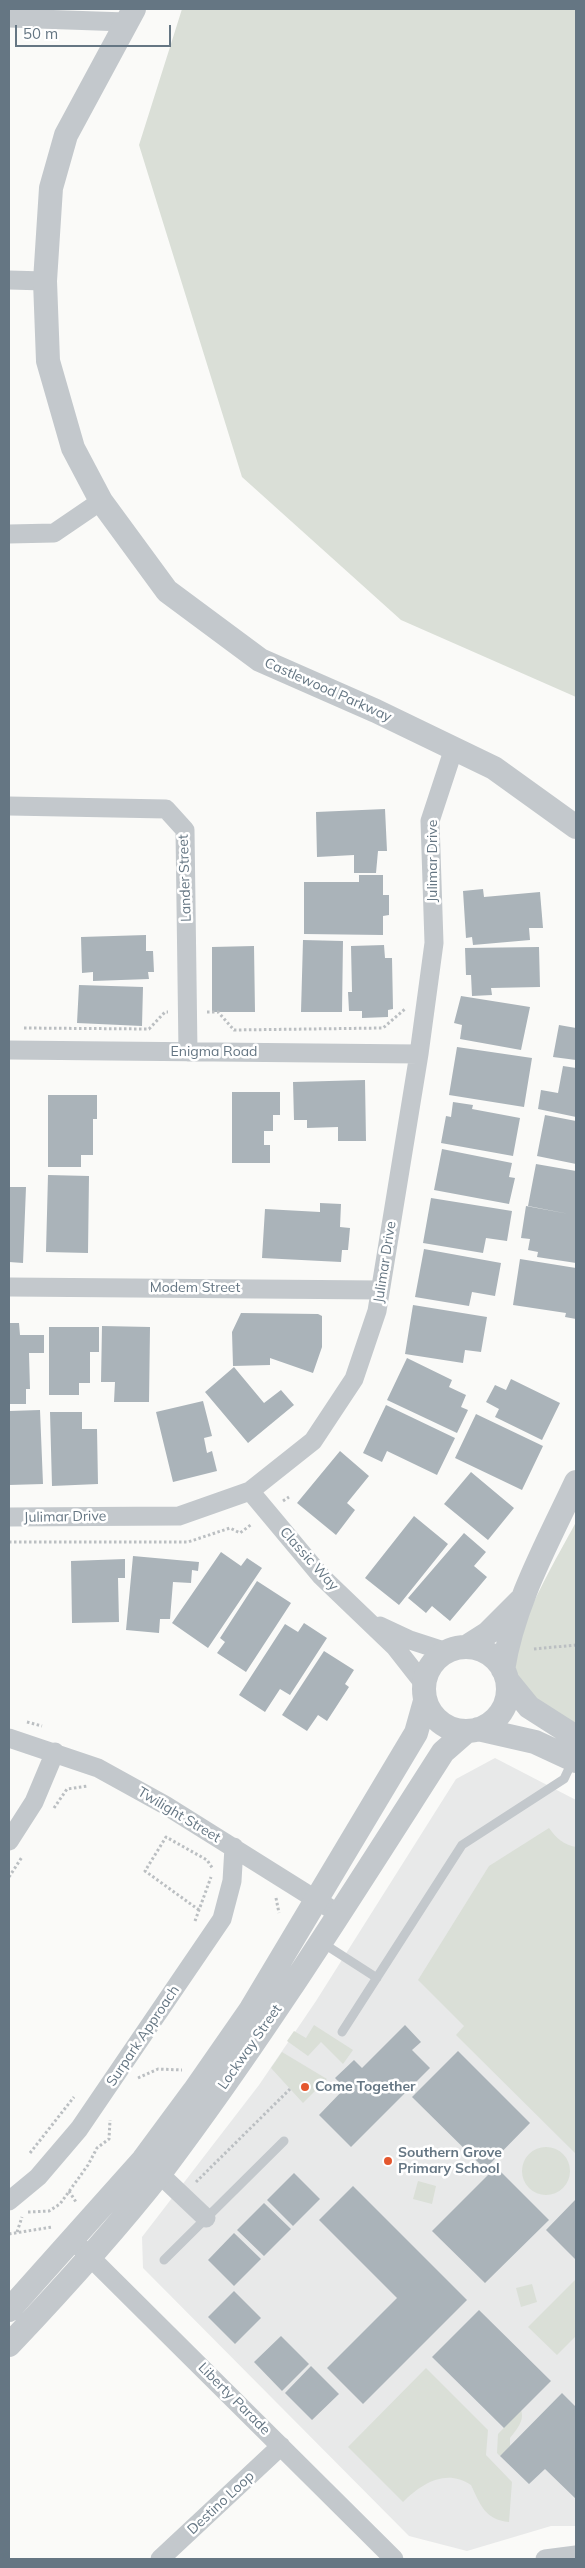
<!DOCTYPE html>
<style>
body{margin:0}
#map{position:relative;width:585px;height:2568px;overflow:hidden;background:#fafaf8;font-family:Mulish,sans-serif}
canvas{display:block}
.frame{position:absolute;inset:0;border:10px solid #657683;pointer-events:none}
.scale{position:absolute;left:15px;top:25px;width:156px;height:22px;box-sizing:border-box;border:2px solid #657683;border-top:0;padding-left:6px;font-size:15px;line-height:18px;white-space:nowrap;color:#657683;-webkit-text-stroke:4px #fff;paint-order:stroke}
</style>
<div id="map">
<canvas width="585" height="2568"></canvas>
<div class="frame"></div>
<div class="scale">50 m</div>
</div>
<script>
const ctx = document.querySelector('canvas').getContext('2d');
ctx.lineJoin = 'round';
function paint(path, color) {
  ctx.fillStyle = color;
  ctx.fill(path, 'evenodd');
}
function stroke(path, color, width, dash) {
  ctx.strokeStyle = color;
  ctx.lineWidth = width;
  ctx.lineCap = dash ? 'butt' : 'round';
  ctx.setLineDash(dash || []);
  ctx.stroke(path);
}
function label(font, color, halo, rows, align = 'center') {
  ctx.font = font + ' Mulish,sans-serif';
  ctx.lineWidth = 5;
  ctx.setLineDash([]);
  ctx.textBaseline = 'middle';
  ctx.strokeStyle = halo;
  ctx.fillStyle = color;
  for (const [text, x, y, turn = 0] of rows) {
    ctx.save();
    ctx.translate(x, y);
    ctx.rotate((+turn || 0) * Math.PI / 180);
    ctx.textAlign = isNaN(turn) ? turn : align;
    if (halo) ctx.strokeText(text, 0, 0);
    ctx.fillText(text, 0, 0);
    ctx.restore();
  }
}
paint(new Path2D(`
 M495,1758L576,1800V2526H551L467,2551L409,2536L143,2268L142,2237L259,2085L316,2001L456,1779Z`), '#e8e9e9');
paint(new Path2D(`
 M182,9H576V697L401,620L242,477L139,145Z
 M576,1522V1726C553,1713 527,1701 515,1676C502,1649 562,1549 576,1522Z
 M549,1828C556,1838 564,1845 576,1847V2154L456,2035L464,2026L418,1980L489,1866Z
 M314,2025L353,2050L343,2064L321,2042L308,2056L287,2041L294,2031L306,2038Z
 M282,2052L327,2079L303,2103L271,2068Z
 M522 2171a24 24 0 1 1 48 0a24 24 0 1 1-48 0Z
 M418,2181L436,2186L432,2204L413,2199Z
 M576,2279V2336L557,2355L528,2327Z
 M532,2284L537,2302L521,2307L516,2288Z
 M426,2368L488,2430L486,2455L512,2482L509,2522C485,2520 480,2504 471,2485C446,2468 421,2484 403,2502L348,2447Z
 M521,2410C525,2421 516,2430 510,2438V2446L500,2456L497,2453L498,2434Z`), '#dadfd7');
paint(new Path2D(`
 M385,809L387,851H378L376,873H354V855L317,857L316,812Z
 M359,875H383V895H389V915L383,916V935L304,934V882H359Z
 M483,889L484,897L540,892L543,928H529L530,940L473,945L472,937L466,938L463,891Z
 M146,935V951H153L154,972H148L149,979L93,981V972L82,973L81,937Z
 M303,940L343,941L342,1012H301Z
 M384,945L385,958H392L393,1009L388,1010V1017L362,1018V1011H349L348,992H352L351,946Z
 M254,946L255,1012H212V947Z
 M539,947L540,987L491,988L492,995L472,996L471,975H466L465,948Z
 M79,985L143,987L142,1026L77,1023Z
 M461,996L530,1007L521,1050L460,1039L462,1025L454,1023Z
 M559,1025L576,1028V1060L553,1057Z
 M457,1047L532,1058L524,1107L449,1095Z
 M563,1066L576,1068V1117L538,1109L541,1090L558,1093Z
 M365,1080L366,1141H338V1127L307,1128V1120H294L293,1082Z
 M232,1092H280V1115H273V1131H264V1145H270V1163H232Z
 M48,1095H97V1119H93V1155H81V1167H48Z
 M453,1102L473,1105L472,1109L520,1118L513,1156L441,1143L446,1116L451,1117Z
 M545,1115L576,1121V1164L537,1156Z
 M442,1149L512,1163L509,1177L515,1178L509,1204L434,1190Z
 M536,1164L576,1171V1263L537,1257L538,1252L528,1250L530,1239L521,1238L526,1206L569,1214L528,1206Z
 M48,1175L89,1176L88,1253L46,1252Z
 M9,1187H26L23,1263L9,1262Z
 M431,1198L512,1211L507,1241L486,1238L483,1253L423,1243Z
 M320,1203L341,1204L340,1227L350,1228L348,1250H342L341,1262L262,1258L265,1209L320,1212Z
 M424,1249L501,1263L495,1296L472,1292L469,1306L415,1297Z
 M520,1259L576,1268V1319L565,1317L566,1313L513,1305Z
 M413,1305L487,1317L481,1352L465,1350L463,1363L405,1354Z
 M241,1313L318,1314L322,1316V1347L313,1373L270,1358V1365L233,1366L232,1332Z
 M9,1323H19L20,1335H44V1353H29L30,1389H26V1404H9Z
 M102,1326L150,1327L149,1402H114L115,1382H101Z
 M49,1327H99V1352H90V1383H79V1395H49Z
 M407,1358L452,1380L449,1387L466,1395L461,1407L468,1410L457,1433L387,1400Z
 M234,1367L264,1403L281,1390L294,1405L248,1443L205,1392Z
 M511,1379L560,1403L542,1440L495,1417L499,1409L486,1402L495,1385L506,1390Z
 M203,1401L212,1436L204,1438L207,1453L212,1451L217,1471L173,1482L156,1412Z
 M386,1405L455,1438L437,1475L387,1451L382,1462L363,1453Z
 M40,1410L43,1484L9,1485V1411Z
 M50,1412H82V1429H97L98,1484L52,1486Z
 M476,1414L543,1446L522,1490L455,1458Z
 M340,1451L369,1476L347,1503L355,1510L336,1535L297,1503Z
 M471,1472L514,1508L488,1540L444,1504Z
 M414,1516L448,1544L399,1605L365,1578Z
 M464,1533L486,1552L474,1566L487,1577L450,1621L432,1606L426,1613L408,1598Z
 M221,1552L241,1566L247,1558L262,1568L208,1648L172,1623Z
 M133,1556L199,1562L198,1571L192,1570L191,1583L173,1582L170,1619H160L159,1633L126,1630Z
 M125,1559V1578H118L119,1622L72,1623L71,1561Z
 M257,1581L291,1603L246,1672L217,1653L225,1642L220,1638Z
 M304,1623L327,1638L290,1695L280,1689L265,1712L239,1695L285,1624L298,1632Z
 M324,1651L354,1670L345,1684L349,1687L327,1721L318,1715L307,1731L282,1715Z
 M405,2025L421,2042L412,2050L430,2068L351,2147L319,2115L345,2088L335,2078L354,2060L362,2068Z
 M458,2051L530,2123L485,2169L412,2097Z
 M496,2167L549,2220L485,2283L432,2231Z
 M294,2173L320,2199L293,2226L267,2200Z
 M353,2186L467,2300L363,2404L327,2368L397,2298L319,2220Z
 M576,2199V2260L546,2230Z
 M264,2203L291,2229L264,2256L237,2230Z
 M234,2233L261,2259L234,2286L208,2260Z
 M234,2291L261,2318L235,2344L208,2317Z
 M479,2310L551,2381L504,2428L432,2357Z
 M281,2336L309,2364L282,2391L254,2362Z
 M311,2366L339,2394L312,2420L285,2393Z
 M562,2393L576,2407V2499L545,2469L529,2484L500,2456Z`), '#aab3b9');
stroke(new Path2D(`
 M207,1012H218L234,1030L383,1028L405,1009
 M24,1028L149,1029L165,1012H168
 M283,1501L289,1497
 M9,1542H188L230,1528L240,1533L252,1524
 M534,1649L576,1645
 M27,1722L42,1726
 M54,1808L67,1789L88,1786
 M9,1877L22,1857
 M276,1898L279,1913
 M199,1910L145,1871L166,1837L207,1860L213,1869
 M195,1921L211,1877
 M138,2078L158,2069L182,2070
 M30,2153L74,2097
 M196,2182L290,2089
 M69,2191L76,2202
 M28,2212L49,2211L60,2204L88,2165L97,2148L109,2139L110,2120
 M17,2232L22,2217
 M9,2234L52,2227`), '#bbbfc2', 3, [2.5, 2.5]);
stroke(new Path2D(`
 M321,1942L377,1978
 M342,2032L462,1845L564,1779L573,1760
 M164,2260L284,2141`), '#c3c8cc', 9);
stroke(new Path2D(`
 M9,18L126,22
 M9,280L45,281
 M9,534L54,533L101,501
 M9,806L166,809L185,830L188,1052
 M9,1050L419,1054
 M9,1287L380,1290
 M250,1491L321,1576L395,1647L424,1684
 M9,1517L179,1516L250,1491L313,1441L354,1379L377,1311L419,1054L434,943L430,821L454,748
 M380,1626L410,1640L447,1652
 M9,1738L98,1768L165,1805L339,1914
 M9,1841L34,1802L55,1752
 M150,2165L206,2218
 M9,2201L38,2177L79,2129L222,1919L232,1881L234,1847
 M81,2248L394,2559
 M160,2559L281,2446
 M545,2559L576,2555`), '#c3c8cc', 19);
stroke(new Path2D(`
 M134,9L66,135L51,188L45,281L48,361L73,448L101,501L167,591L260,660L376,711L494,768L576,827
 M466,1647L488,1633L520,1601
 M424 1689a42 42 0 1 1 84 0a42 42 0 1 1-84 0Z
 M503,1670C513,1604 548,1542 576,1482
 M507,1680L529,1707L576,1737
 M478,1729L535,1742L576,1761
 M9,2310L143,2160L194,2091L251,2009L416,1733L425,1701
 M9,2345C62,2289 114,2232 161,2172C263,2037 352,1894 443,1752L467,1731`), '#c3c8cc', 24);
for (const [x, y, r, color] of [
 [305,2087,5,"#e4572e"],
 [388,2161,5,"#e4572e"]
]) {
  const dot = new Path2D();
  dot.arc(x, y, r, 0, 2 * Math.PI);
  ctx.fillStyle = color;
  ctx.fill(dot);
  stroke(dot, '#fff', 2);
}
label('14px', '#657683', '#fff', [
 ["Castlewood Parkway",328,690,24],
 ["Julimar Drive",433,861,-90],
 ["Lander Street",185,878,-92],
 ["Enigma Road",214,1052],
 ["Julimar Drive",385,1262,-81],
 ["Modem Street",195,1288],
 ["Julimar Drive",65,1517,-1],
 ["Classic Way",309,1559,48],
 ["Twilight Street",179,1815,31],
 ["Surpark Approach",143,2036,-56],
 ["Lockway Street",250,2047,-55],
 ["Liberty Parade",234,2399,45],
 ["Destino Loop",221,2503,-43]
]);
label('bold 14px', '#657683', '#fff', [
 ["Come Together",315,2087],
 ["Southern Grove",398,2153],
 ["Primary School",398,2169]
], 'left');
</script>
